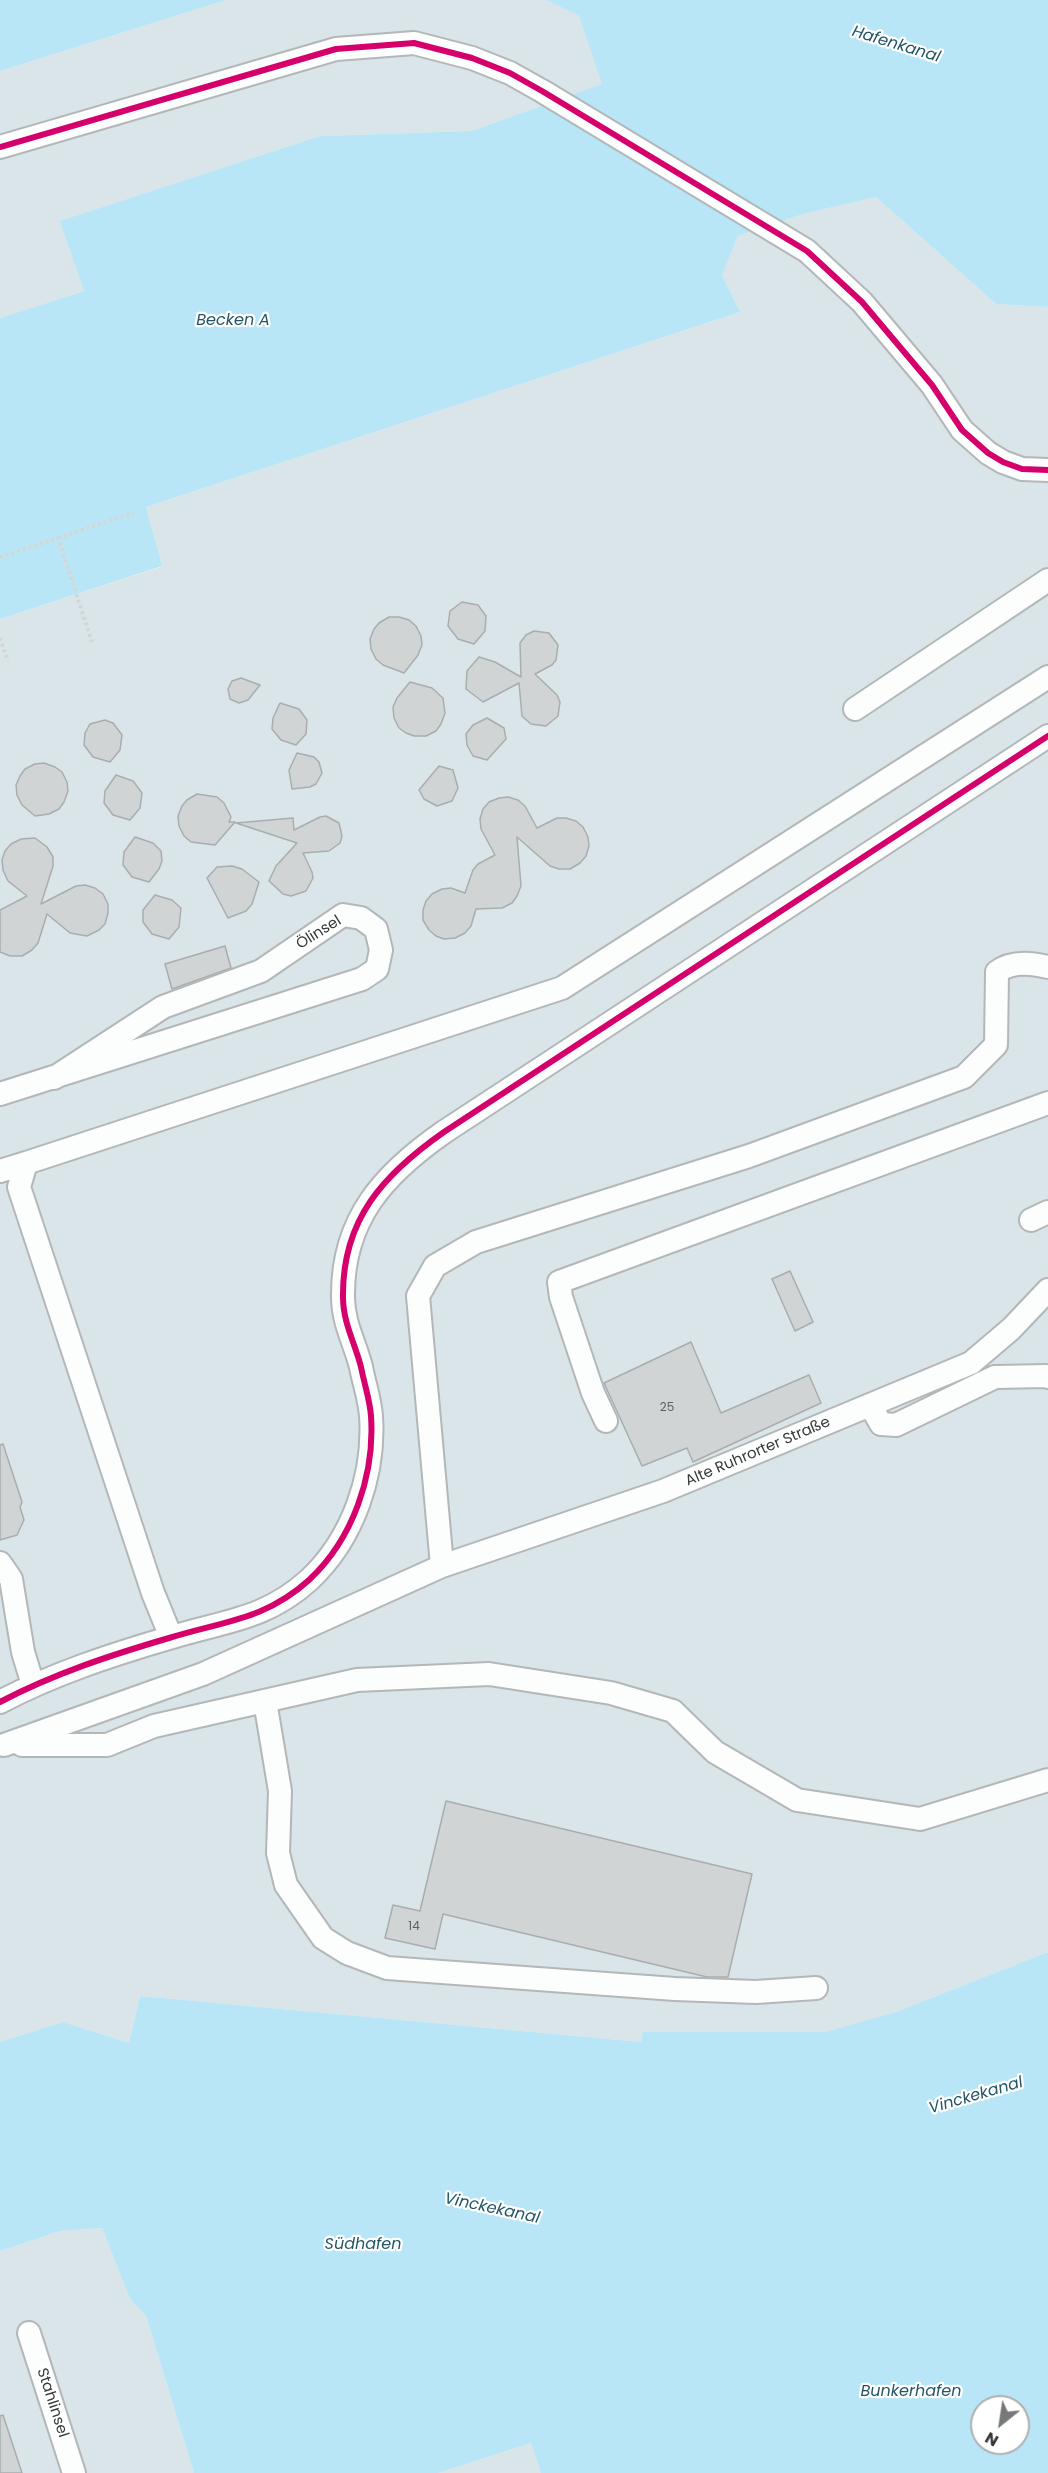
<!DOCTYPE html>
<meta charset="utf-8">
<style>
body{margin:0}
#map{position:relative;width:1048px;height:2473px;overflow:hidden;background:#ecf0f1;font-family:Poppins,sans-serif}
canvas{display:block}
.north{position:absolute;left:970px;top:2395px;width:60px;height:60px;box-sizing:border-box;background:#fff;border:2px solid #afb0b0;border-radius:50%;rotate:210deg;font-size:16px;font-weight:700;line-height:24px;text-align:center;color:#36393a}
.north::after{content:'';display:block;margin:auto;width:21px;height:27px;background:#76797a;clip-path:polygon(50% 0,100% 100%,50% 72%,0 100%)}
</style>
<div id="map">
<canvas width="1048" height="2473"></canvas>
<div class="north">N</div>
</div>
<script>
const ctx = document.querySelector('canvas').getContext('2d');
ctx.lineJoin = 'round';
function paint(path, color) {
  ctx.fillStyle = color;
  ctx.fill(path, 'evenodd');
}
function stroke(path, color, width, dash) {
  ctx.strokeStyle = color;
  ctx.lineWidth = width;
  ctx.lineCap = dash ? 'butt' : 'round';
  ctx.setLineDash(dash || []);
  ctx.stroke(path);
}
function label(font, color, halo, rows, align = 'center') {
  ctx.font = font + ' Poppins,sans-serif';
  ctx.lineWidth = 4.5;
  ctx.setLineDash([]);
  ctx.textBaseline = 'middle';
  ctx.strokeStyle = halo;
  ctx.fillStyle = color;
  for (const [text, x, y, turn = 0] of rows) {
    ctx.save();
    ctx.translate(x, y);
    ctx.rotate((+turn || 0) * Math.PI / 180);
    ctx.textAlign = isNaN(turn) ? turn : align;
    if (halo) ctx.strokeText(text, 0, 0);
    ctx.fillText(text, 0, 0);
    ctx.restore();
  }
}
paint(new Path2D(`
 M226,0H546L579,16L603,84L472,131L320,136L61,221L84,291L0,318V71Z
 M876,197L996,304L1048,307V1952L896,2012L826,2033L644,2032L641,2042L140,1996L129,2043L63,2022L0,2042V619L161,567L146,507L740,312L722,275L738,236L803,214Z
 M102,2228L130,2299L146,2316L194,2473H0V2251L60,2231Z
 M531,2443L541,2473H438Z`), '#dae5e9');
paint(new Path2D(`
 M0,0H226L0,71Z
 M546,0H1048V307L996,304L876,197L803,214L738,236L722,275L740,312L146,507L162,566L0,619V318L84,291L60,221L320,136L472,131L602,84L579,16Z
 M1048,1952V2473H541L531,2443L438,2473H194L146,2316L130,2299L102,2228L60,2231L0,2251V2042L63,2022L129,2043L140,1996L641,2042L643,2032H826L896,2012ZM982,2407H1018V2443H982Z`), '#b9e6f7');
const building = new Path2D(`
 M462,602L478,605L486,616L485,631L474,644L458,639L448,626L450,611Z
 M389,617H399L409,620L416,626L421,636L422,645L418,655L404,673L383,665L376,659L371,649L370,639L374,629L379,623Z
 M534,631L549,633L558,645L556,660L552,665L535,674L557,695L560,702L558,716L546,726L531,724L522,716L519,683L483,702L466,689L467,671L479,657L495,662L521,677L520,643L526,635Z
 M241,678L260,685L248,700L239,703L230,699L228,689L232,681Z
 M410,682L432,688L443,698L445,713L441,724L436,731L426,736H414L406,733L399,728L394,718L393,707L397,698Z
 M280,703L299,709L307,720L306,734L296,745L281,740L272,729L273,718Z
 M487,718L504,728L506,739L487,760L473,756L467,745L466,734L473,725Z
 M105,720L113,723L122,735L120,750L110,762L93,757L84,745L85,733L90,724Z
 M297,753L314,757L319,762L322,773L316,784L310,787L292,789L289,770Z
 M44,763L55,767L62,772L67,782L68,791L64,802L59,809L49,814L35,816L22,805L17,795L16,785L20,776L25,769L35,764Z
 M439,766L453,770L458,788L452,801L437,806L424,799L419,790Z
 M116,775L133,781L142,793L140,808L130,820L113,815L104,803L105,791Z
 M197,794L217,797L224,803L231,817L229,822H235L215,845L191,842L184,836L179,826L178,816L182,806L187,800Z
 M508,797L518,800L525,806L537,828L557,818H566L576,821L583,827L588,837L589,846L586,856L580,863L570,869H559L550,866L517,837L521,886L517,896L512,903L502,908L476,909L471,926L465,933L455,938L444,939L436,936L429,930L423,920V910L426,901L432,894L442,889L451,888L465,893L473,870L478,864L495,855L481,829L480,819L483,809L489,802L499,798Z
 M326,816L339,823L342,836L340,843L329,851L303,853L312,872L313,878L306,891L291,896L283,894L269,881L276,866L297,843L236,823L293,818L294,830L320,817Z
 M135,837L153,843L161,851L162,861L159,869L149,882L132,877L123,865L124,852Z
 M35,838L47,847L53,857V866L41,904L76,886L85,885L95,888L103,894L108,904V913L105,924L99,930L87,936L70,933L47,914L38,943L32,950L22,956H10L0,952V910L27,896L8,881L3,870L2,860L5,851L11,844L21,839Z
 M232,866L242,869L259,882L252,904L246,911L228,918L207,878L217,867Z
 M155,895L172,900L181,908L179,927L169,939L152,934L143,922V910Z
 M225,946L231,968L172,989L165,964Z
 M790,1271L813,1322L795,1331L772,1279Z
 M691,1342L721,1413L809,1375L821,1403L693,1462L687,1448L642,1466L604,1383Z
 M3,1444L22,1502L20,1507L24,1520L17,1535L0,1540V1445Z
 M446,1801L752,1874L728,1977H707L443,1914L435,1949L385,1938L393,1905L420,1911Z
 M3,2415L22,2473H0V2416Z`);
paint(building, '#d1d4d5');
stroke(building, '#a9adae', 1.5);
const minor = new Path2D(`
 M0,147L336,49L414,43L472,58L510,73L542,91L807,251L862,302L932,385L962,430L988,453L1003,462L1022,469L1048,470
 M855,709L1048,580
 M0,1094L362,979L377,969L381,950L376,929L361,918L343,915L261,971L163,1007L54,1078
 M26,1163L562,988L1048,677
 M0,1171L26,1163L19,1187L153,1593L171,1637
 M1031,1220L1048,1212
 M870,1405L881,1424L896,1425L995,1377L1046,1376L1048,1377
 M606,1421L593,1393L561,1297L559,1282L1048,1103
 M0,1563L11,1579L23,1652L33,1685
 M442,1566L418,1296L435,1266L476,1242L749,1156L964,1077L996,1045L997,972C1011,961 1032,963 1048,967
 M265,1701L280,1791L278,1853L286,1885L323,1938L347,1953L387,1968L675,1989L756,1992L816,1988
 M0,1702C53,1674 111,1655 169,1638C223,1621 265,1620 309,1580C353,1539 375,1475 371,1416C370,1400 364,1383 361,1367C355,1343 343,1323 343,1297C342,1219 384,1174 444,1132L1048,736
 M4,1745L203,1674L442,1566L663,1491L971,1363L1011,1329L1048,1290
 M22,1745H107L154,1726L357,1680L489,1674L611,1693L673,1711L715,1752L797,1800L920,1819L1048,1780
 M29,2333L74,2473`);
stroke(minor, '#b3b7b8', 26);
stroke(new Path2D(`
 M58,538L133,513
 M0,557L58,538L92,642
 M0,638L8,661`), '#d4d6d6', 4, [3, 3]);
stroke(minor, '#fcfdfd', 22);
stroke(new Path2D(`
 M0,147L336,49L414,43L472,58L510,73L542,91L807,251L862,302L932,385L962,430L988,453L1003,462L1022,469L1048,470
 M0,1702C53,1674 111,1655 169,1638C223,1621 265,1620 309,1580C353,1539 375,1475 371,1416C370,1400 364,1383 361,1367C355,1343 343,1323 343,1297C342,1219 384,1174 444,1132L1048,736`), '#d6006c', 6);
label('12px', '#5d6061', null, [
 ["25",667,1408],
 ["14",414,1927]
]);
label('15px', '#36393a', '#fff', [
 ["Ölinsel",319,933,-32],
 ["Alte Ruhrorter Straße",758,1452,-23],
 ["Stahlinsel",52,2403,72]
]);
label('italic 16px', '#235667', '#fff', [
 ["Hafenkanal",896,45,17],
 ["Becken A",233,321],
 ["Vinckekanal",976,2096,-16],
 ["Vinckekanal",492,2209,12],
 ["Südhafen",363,2245],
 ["Bunkerhafen",911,2392]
]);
</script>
